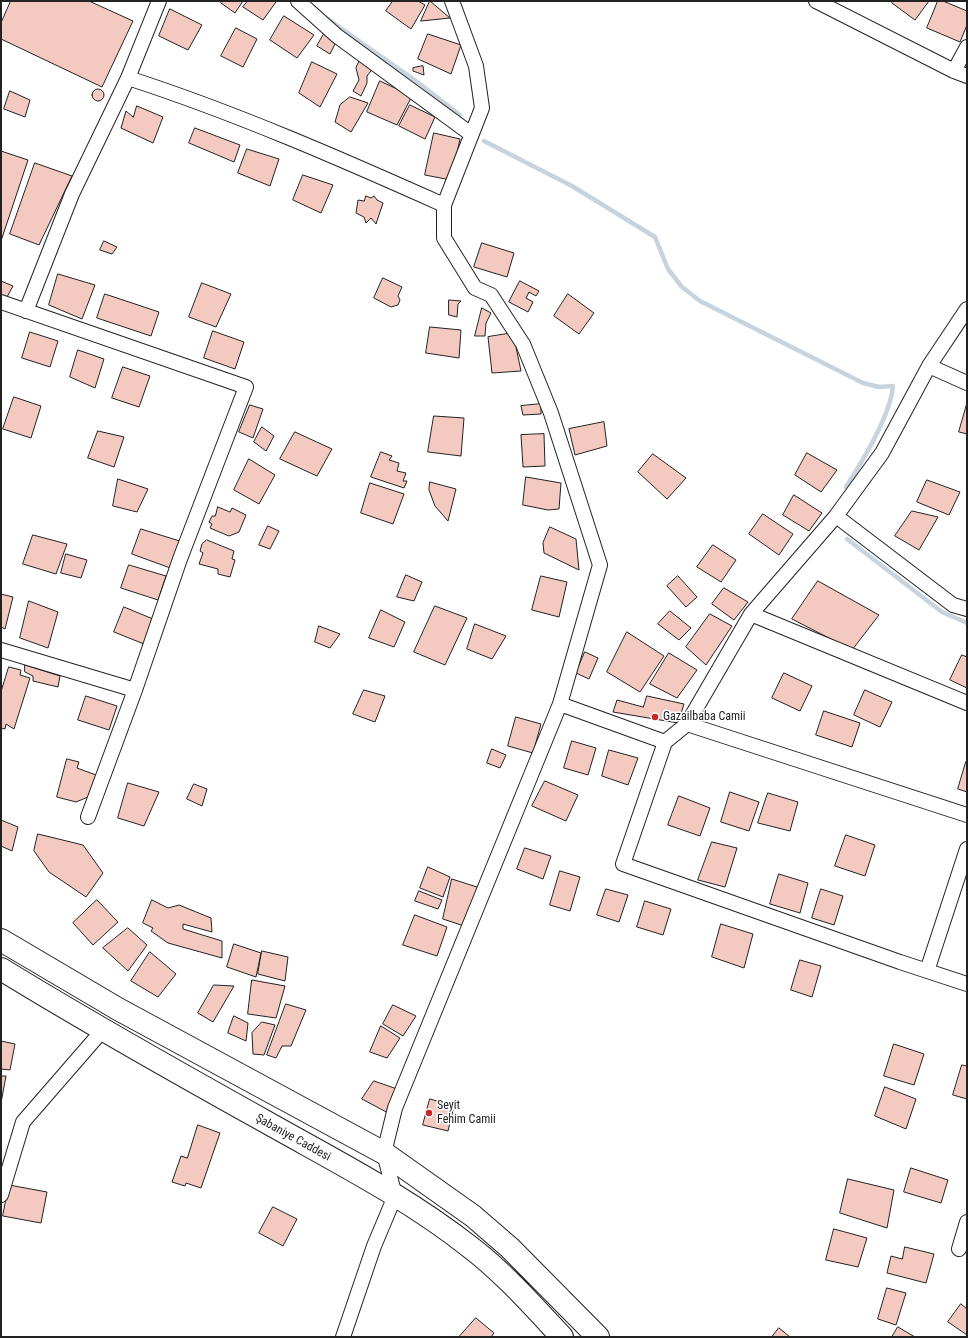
<!DOCTYPE html>
<meta charset="utf-8">
<style>
body{margin:0}
#map{position:relative;width:968px;height:1338px;overflow:hidden;background:#fff;font-family:"Roboto Condensed",sans-serif}
canvas{display:block}
.frame{position:absolute;inset:0;border:2px solid #222;pointer-events:none}
</style>
<div id="map">
<canvas width="968" height="1338"></canvas>
<div class="frame"></div>
</div>
<script>
const ctx = document.querySelector('canvas').getContext('2d');
ctx.lineJoin = 'round';
function stroke(path, color, width, dash) {
  ctx.strokeStyle = color;
  ctx.lineWidth = width;
  ctx.lineCap = dash ? 'butt' : 'round';
  ctx.setLineDash(dash || []);
  ctx.stroke(path);
}
function paint(path, color) {
  ctx.fillStyle = color;
  ctx.fill(path, 'evenodd');
}
function label(font, color, halo, rows, align = 'center') {
  ctx.font = font + ' "Roboto Condensed",sans-serif';
  ctx.lineWidth = 3;
  ctx.setLineDash([]);
  ctx.textBaseline = 'middle';
  ctx.strokeStyle = halo;
  ctx.fillStyle = color;
  for (const [text, x, y, turn = 0] of rows) {
    ctx.save();
    ctx.translate(x, y);
    ctx.rotate((+turn || 0) * Math.PI / 180);
    ctx.textAlign = isNaN(turn) ? turn : align;
    if (halo) ctx.strokeText(text, 0, 0);
    ctx.fillText(text, 0, 0);
    ctx.restore();
  }
}
stroke(new Path2D(`
 M325,17L416,81L460,115
 M484,141L572,186L655,237L668,269L682,287L700,301L863,383L879,387L893,386C891,415 862,462 846,487
 M847,539L942,612L967,623`), '#c7d3dd', 4.5);
const building = new Path2D(`
 M11,1H89L133,21L102,87L1,39V23Z
 M222,1H243L235,13L221,3Z
 M248,1H275L276,2L263,20L243,7Z
 M393,1H418L425,5L411,29L386,11Z
 M430,1L450,18L421,21Z
 M893,1H929L915,20L892,3Z
 M938,1H943L967,11V25L960,42L927,28Z
 M170,9L202,25L188,50L159,36Z
 M284,16L314,35L297,58L270,40Z
 M236,28L257,39L243,67L221,56Z
 M324,34L336,42L330,54L317,46Z
 M428,34L461,45L451,74L418,59Z
 M360,60L374,67L367,76V83L361,96L353,91L359,80L356,68Z
 M312,62L337,74L320,107L299,93Z
 M423,66L424,75L413,71V68Z
 M380,81L412,96L397,125L367,112Z
 M92 95a6 6 0 1 1 12 0a6 6 0 1 1-12 0Z
 M10,91L30,100L25,117L4,109Z
 M350,97L368,103L351,132L335,122L340,105Z
 M410,105L435,117L425,139L399,126Z
 M137,106L163,117L153,143L121,128L126,111L133,117Z
 M195,128L240,145L234,162L189,143Z
 M434,133L460,139L451,180L425,175Z
 M247,149L279,159L270,186L238,173Z
 M1,151L28,160L1,241Z
 M35,163L72,176L39,245L10,234Z
 M303,175L333,185L321,213L293,200Z
 M366,196L371,198L374,196L377,200L383,203L376,224L371,218L366,223L364,217L356,213L358,200L364,201Z
 M104,241L117,247L112,254L100,250Z
 M482,243L514,253L507,277L474,267Z
 M58,274L95,285L82,319L49,305Z
 M383,278L402,287L398,296L400,300L398,305L391,307L374,298Z
 M1,281L13,286L7,297L1,295Z
 M520,281L539,291L536,296L529,292L526,298L533,302L528,312L509,302Z
 M202,283L231,294L216,327L189,317Z
 M105,294L159,312L151,336L97,318Z
 M568,294L594,313L579,334L554,316Z
 M449,300L461,301L458,304L457,317L449,315Z
 M482,308L491,313L486,323L485,336H475Z
 M430,327L461,330L459,358L426,353Z
 M213,331L244,342L235,369L204,358Z
 M30,332L58,341L50,367L22,358Z
 M513,333L521,371L492,373L488,337Z
 M78,350L104,359L95,388L70,377Z
 M123,367L150,376L139,407L112,398Z
 M14,397L41,406L31,438L3,429Z
 M967,403V434L959,432Z
 M541,404V414L523,415L521,406Z
 M250,405L263,409L253,438L239,432Z
 M434,416L464,418L461,456L428,452Z
 M604,422L607,446L575,455L569,429Z
 M262,427L274,436L266,451L254,442Z
 M98,431L124,437L114,467L88,458Z
 M295,432L332,449L317,476L280,459Z
 M544,434L545,466L523,467L521,435Z
 M381,452L392,456L389,460L399,463L397,471L406,473L403,481H407L404,488L371,477Z
 M807,453L837,470L821,492L795,475Z
 M653,454L686,478L667,499L638,472Z
 M249,459L275,475L259,504L234,490Z
 M526,477L561,483L559,509L548,510L523,505Z
 M118,479L148,489L137,512L113,506Z
 M927,480L960,492L949,515L917,502Z
 M430,482L456,489L448,521L435,506L429,490Z
 M370,483L404,494L393,524L361,513Z
 M794,495L822,513L809,531L783,515Z
 M218,507L230,512L232,508L246,515L239,532L229,536L210,528L212,524L209,522L212,516H215Z
 M912,511L938,517L919,550L895,536Z
 M763,514L793,534L779,555L749,534Z
 M268,526L279,531L270,549L259,545Z
 M550,527L576,539L579,570L544,553L543,543Z
 M141,529L183,542L173,569L132,554Z
 M33,535L67,544L56,574L23,564Z
 M207,540L234,551L232,559L235,560L230,577L218,574V569L199,564L203,553L200,551L202,544Z
 M713,545L736,560L721,582L697,567Z
 M66,554L87,560L81,578L61,573Z
 M129,565L166,576L158,600L121,588Z
 M406,575L422,582L414,601L397,597Z
 M541,576L567,582L559,617L532,610Z
 M678,576L697,597L686,607L667,586Z
 M818,581L879,615L852,650L792,619Z
 M724,588L748,602L734,620L712,604Z
 M1,594L13,597L5,629L1,627Z
 M29,601L58,612L48,648L20,638Z
 M435,606L467,618L445,665L414,652Z
 M124,607L153,619L144,644L114,632Z
 M381,610L405,622L394,647L369,638Z
 M670,611L691,628L679,640L658,624Z
 M710,614L732,626L706,665L686,647Z
 M475,624L506,636L492,659L467,649Z
 M319,626L340,634L330,648L315,642Z
 M627,632L664,656L640,692L607,672Z
 M585,652L598,658L589,679L576,673Z
 M669,653L697,670L677,698L650,684Z
 M962,655L967,657V688L950,680Z
 M25,665L60,676L58,687L33,681V676L25,672Z
 M9,667L21,670L20,675L30,678L14,729L6,724L5,729L1,728V692Z
 M784,673L812,686L800,711L772,698Z
 M364,690L385,696L375,722L353,714Z
 M865,690L892,702L880,727L854,715Z
 M86,696L117,706L109,730L78,720Z
 M647,696L684,704L678,723L613,712L617,700L643,707Z
 M824,711L860,723L852,747L816,735Z
 M516,717L541,724L533,753L508,746Z
 M572,741L596,748L588,775L564,768Z
 M492,749L506,755L500,768L487,763Z
 M609,750L638,758L628,785L602,776Z
 M67,759L79,762L77,768L96,775L88,797L76,802L57,797Z
 M966,762L967,763V792L958,789Z
 M545,781L578,795L566,821L532,806Z
 M128,783L159,792L144,826L118,818Z
 M194,784L207,789L202,806L187,799Z
 M730,792L759,802L749,831L721,822Z
 M768,793L798,802L790,831L758,823Z
 M679,796L710,808L700,836L668,825Z
 M1,820L18,827L12,851L1,846Z
 M38,834L83,845L103,873L86,897L49,872L34,851Z
 M846,835L875,845L865,876L835,866Z
 M712,842L737,848L725,887L698,880Z
 M525,848L551,856L543,879L517,869Z
 M428,867L450,877L443,897L420,888Z
 M560,871L580,877L570,911L550,905Z
 M779,874L808,883L800,913L770,904Z
 M452,879L480,888L464,926L443,919Z
 M606,889L628,895L619,922L597,915Z
 M821,889L843,896L834,925L812,918Z
 M419,891L442,900L438,909L415,901Z
 M97,900L118,922L93,945L73,923Z
 M152,900L168,908L179,905L211,918L212,932L183,924V929L222,941V958L168,943L151,931L153,928L143,923Z
 M645,901L671,909L663,935L637,927Z
 M415,915L447,927L437,956L403,945Z
 M721,924L753,934L744,968L712,957Z
 M128,928L147,945L128,971L103,948Z
 M234,944L261,953L256,977L227,967Z
 M262,951L288,957L285,981L258,974Z
 M150,952L176,974L158,997L131,981Z
 M800,960L821,966L812,997L791,990Z
 M252,980L285,986L276,1018L248,1014Z
 M214,985L234,986L213,1022L198,1013Z
 M286,1004L306,1010L291,1046H282L276,1058L267,1055Z
 M393,1005L416,1016L403,1036L383,1024Z
 M234,1016L248,1023L246,1041L228,1033Z
 M262,1022L275,1025L264,1055L253,1054L252,1033Z
 M381,1026L400,1038L387,1058L370,1052Z
 M1,1041L15,1044L10,1070L1,1069Z
 M894,1044L924,1054L914,1085L884,1076Z
 M962,1065L967,1066V1099L953,1095Z
 M1,1076H6L1,1103Z
 M374,1081L400,1090L390,1114L362,1099Z
 M885,1087L916,1099L906,1129L875,1116Z
 M430,1099L454,1106L448,1131L423,1125Z
 M198,1125L220,1133L201,1188L186,1183L185,1186L172,1182L181,1156L187,1158Z
 M911,1168L948,1180L941,1203L904,1192Z
 M848,1179L894,1190L887,1228L840,1213Z
 M9,1185L47,1192L41,1223L3,1216Z
 M273,1207L297,1219L283,1246L259,1233Z
 M834,1229L867,1238L858,1267L826,1260Z
 M905,1247L934,1254L926,1283L887,1273L891,1256L902,1259Z
 M887,1288L906,1293L896,1325L878,1319Z
 M961,1304L967,1309V1335L948,1322Z
 M476,1318L494,1333L491,1337H459Z
 M898,1327L915,1337H892Z
 M779,1328L790,1337H772Z`);
paint(building, '#f3c9c0');
stroke(building, '#222', 1);
const street = new Path2D(`
 M298,1L337,36L471,134
 M816,1L954,71L967,76
 M954,71L967,47
 M128,78C236,113 341,159 444,205
 M1,302L246,387L180,559L135,690L88,817
 M26,311L72,194L128,78L159,1
 M929,366L967,383
 M836,516L953,605L967,609
 M751,614L967,703
 M1,650L135,690
 M560,704L665,742L687,724L967,815
 M687,724L751,614L836,516L882,453L929,366L967,309
 M665,742L623,864L900,962L967,984
 M927,971L967,849
 M1,1195L23,1122L102,1031
 M959,1249L967,1222
 M343,1337L374,1246L395,1196L384,1153L395,1108L560,704L600,565L551,413L523,344L491,295L475,288L444,238V205L482,108L476,66L452,1`);
const highway = new Path2D(`
 M1,940L118,1009L384,1153L473,1216L510,1248L598,1337
 M1,969C89,1023 178,1073 268,1123C337,1162 408,1198 470,1247C504,1273 533,1306 562,1337`);
stroke(street, '#222', 16);
stroke(highway, '#222', 24);
stroke(street, '#fff', 14);
stroke(highway, '#fff', 22);
for (const [x, y, r, color] of [
 [655,717,4,"#c62828"],
 [429,1113,4,"#c62828"]
]) {
  const dot = new Path2D();
  dot.arc(x, y, r, 0, 2 * Math.PI);
  ctx.fillStyle = color;
  ctx.fill(dot);
  stroke(dot, '#fff', 1.5);
}
label('12px', '#222', '#fff', [
 ["Gazailbaba Camii",663,717],
 ["Seyit",437,1106],
 ["Fehim Camii",437,1120]
], 'left');
label('12px', '#222', '#fff', [
 ["Şabaniye Caddesi",293,1138,29]
]);
</script>
